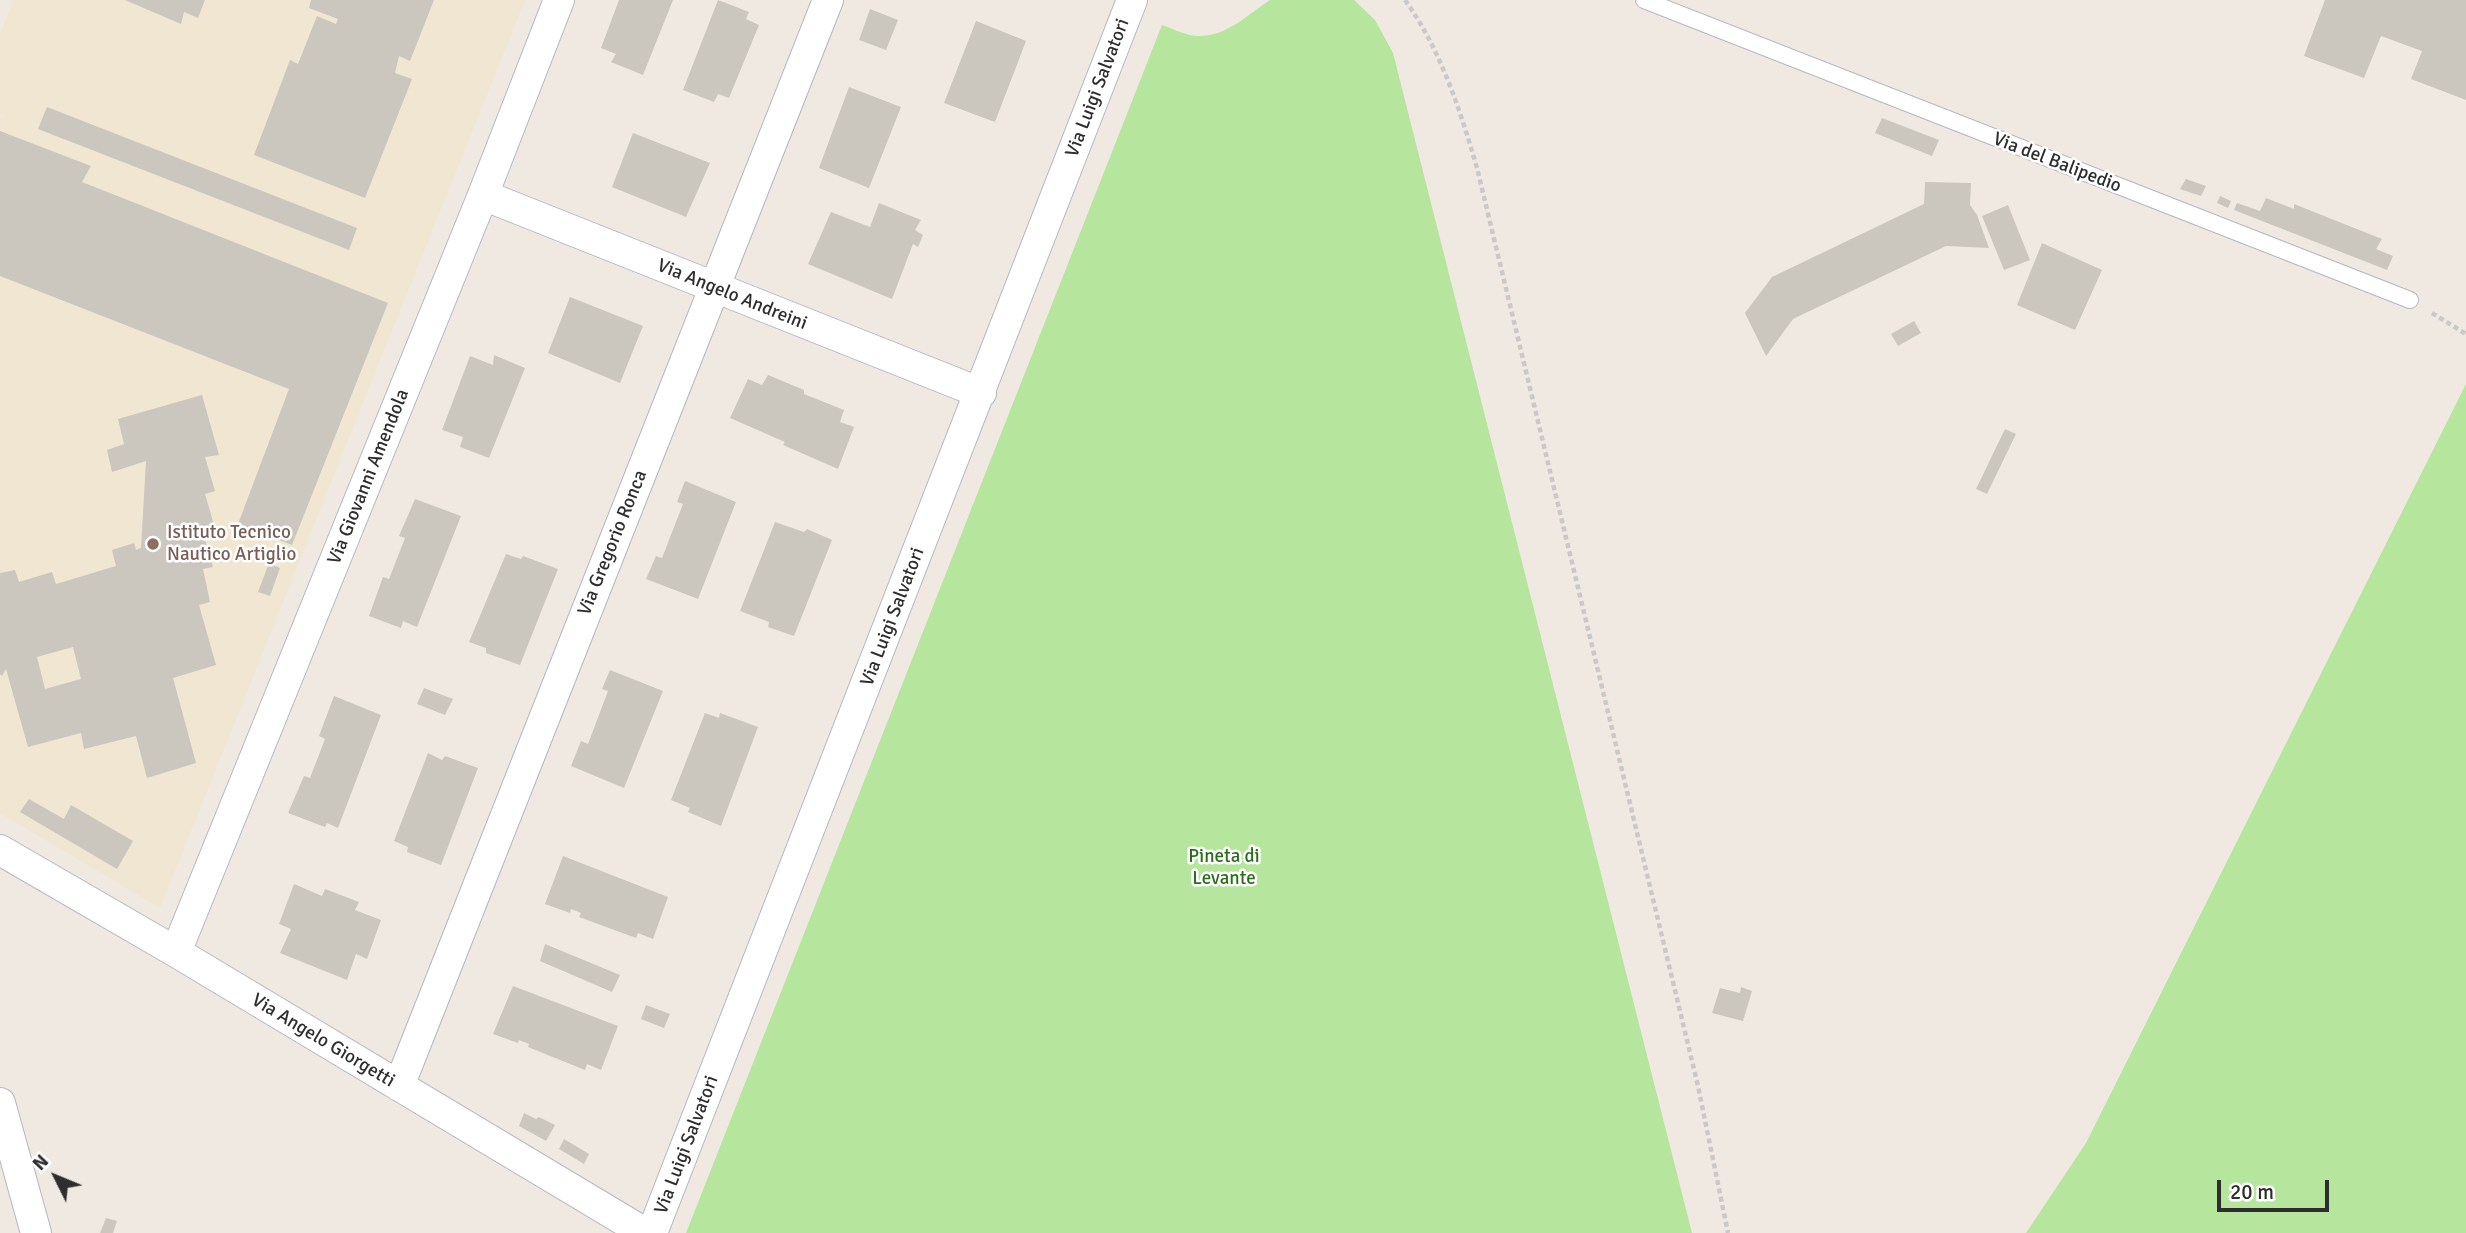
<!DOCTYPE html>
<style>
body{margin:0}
#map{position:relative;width:2466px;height:1233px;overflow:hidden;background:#efe9e1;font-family:Signika,sans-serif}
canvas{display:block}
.north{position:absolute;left:21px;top:1142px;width:70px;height:70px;-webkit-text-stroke:5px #fff;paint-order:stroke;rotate:313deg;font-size:19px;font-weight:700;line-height:28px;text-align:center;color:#2e2e2e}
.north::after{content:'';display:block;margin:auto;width:24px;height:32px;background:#2e2e2e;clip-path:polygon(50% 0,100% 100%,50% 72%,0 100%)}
.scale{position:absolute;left:2217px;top:1180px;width:112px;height:32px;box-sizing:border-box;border:4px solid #2e2e2e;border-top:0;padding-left:9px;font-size:21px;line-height:24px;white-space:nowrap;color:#2e2e2e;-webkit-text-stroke:5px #fff;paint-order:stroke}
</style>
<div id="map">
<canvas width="2466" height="1233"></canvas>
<div class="north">N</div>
<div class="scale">20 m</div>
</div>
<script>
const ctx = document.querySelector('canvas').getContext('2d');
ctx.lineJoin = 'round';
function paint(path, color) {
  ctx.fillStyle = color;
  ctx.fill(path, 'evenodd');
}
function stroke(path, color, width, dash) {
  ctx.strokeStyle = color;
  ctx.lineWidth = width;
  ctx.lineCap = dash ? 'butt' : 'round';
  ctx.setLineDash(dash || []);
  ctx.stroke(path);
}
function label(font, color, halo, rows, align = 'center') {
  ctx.font = font + ' Signika,sans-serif';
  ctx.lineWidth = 5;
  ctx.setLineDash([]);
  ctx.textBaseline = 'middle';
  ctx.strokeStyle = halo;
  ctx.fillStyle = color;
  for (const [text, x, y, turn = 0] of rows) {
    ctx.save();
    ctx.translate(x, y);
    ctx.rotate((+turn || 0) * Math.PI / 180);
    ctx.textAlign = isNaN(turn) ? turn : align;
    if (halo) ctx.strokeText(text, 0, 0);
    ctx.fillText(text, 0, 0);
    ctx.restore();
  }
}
paint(new Path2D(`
 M14,0H525L160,908L0,813V116L8,118L0,114V34Z`), '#f0e6d1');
paint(new Path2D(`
 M1270,0H1354L1375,20L1393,53L1692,1233H686L1162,25C1173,29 1189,37 1201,36C1229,35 1248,14 1270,0Z
 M2466,384V1233H2026L2086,1143Z`), '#b6e59e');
paint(new Path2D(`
 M125,0H205L198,18L184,12L181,24Z
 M311,0H434L410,61L399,56L395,73L412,79L365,198L254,155L290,60L298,64L317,16L336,24L338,19L309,8Z
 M619,0H673L643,75L611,62L616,54L601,48Z
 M718,0L749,12L746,19L759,25L729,98L718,94L714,102L683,90Z
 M2325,0H2466V100L2411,79L2422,51L2381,36L2364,78L2304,56Z
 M870,9L898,20L886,50L859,40Z
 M976,21L1026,41L995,122L944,103Z
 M849,87L901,107L869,188L819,168Z
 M47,107L357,228L349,250L38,129Z
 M1882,118L1939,140L1932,156L1875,133Z
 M0,131L91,166L82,182L388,303L292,545L238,524L289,389L0,276Z
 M633,133L710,163L686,217L612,187Z
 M2186,179L2206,186L2201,196L2180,189Z
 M1925,182L1971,183L1970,205L1977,215L1989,248L1946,246L1793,319L1766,356L1745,313L1772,277L1924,204Z
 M2220,196L2231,201L2228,208L2217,203Z
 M2266,198L2294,209V204L2382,239L2376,249L2393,256L2387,270L2234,210L2237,203L2260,211Z
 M879,203L921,220L915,230L923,235L918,247L913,244L892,299L808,264L831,212L870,227Z
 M2008,205L2030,260L2004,270L1982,216Z
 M2042,243L2102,270L2075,330L2017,305Z
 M570,297L643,326L620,383L548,353Z
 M1914,321L1921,333L1898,346L1891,334Z
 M494,355L525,368L489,458L460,447L463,437L442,430L470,356L493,365Z
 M768,375L804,390V394L844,410L840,422L854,427L838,469L783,445L785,442L730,418L748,379L762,385Z
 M202,395L219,455L205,457L215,491L205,494L215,528L202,530L213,567L203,569L210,602L199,605L216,665L173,678L196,763L147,778L136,736L84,749L81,733L28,747L6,669L2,676L0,674V573L15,570L19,582L52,572L56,584L116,566L112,550L134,543L136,550L141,548L146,461L112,472L107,450L124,444L118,419ZM73,647L81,679L45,689L37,657Z
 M2005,429L2016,434L1987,494L1976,489Z
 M685,481L736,502L698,599L646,579L656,556L662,558L683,504L677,502Z
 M415,499L461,516L417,627L403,621L401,628L369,616L383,577L389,579L405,538L399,536Z
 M775,522L804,532L807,529L832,540L794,636L768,627L769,622L740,611Z
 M506,554L521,559L523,556L558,569L520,665L486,653V648L469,642Z
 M269,563L280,568L270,596L258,592Z
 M610,670L663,691L624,788L571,766L581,741L588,744L608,691L602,689Z
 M424,688L453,699L445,715L417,704Z
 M334,696L381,715L338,828L327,823L325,827L288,813L304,776L310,778L325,739L319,736Z
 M705,713L719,718L720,713L758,727L721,826L688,812L690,808L671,800Z
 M428,753L442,760L445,756L478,768L441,865L407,852L408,847L394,841Z
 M29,799L64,819L71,805L133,841L117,869L20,812Z
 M563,856L668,897L653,939L638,933L636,938L579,917L581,913L571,909L570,913L545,904Z
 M294,884L322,896L325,889L359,902L355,910L381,920L367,959L356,954L347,980L280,953L291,929L279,924Z
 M545,944L620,975L612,992L540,961Z
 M513,986L618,1026L601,1070L587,1064L585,1070L528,1047L529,1044L519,1040L518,1043L493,1034Z
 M1741,987L1752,991L1743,1021L1712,1013L1720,988L1740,993Z
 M646,1005L670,1014L664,1028L641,1019Z
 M524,1113L536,1119L539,1117L555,1125L546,1141L519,1126Z
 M564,1139L589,1154L584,1164L559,1149Z
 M106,1218L117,1221L113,1233H100Z`), '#cbc7bf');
const lane = new Path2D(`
 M1644,0L2410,300`);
const street = new Path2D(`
 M483,195L981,393
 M0,850L176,952L645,1233
 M176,952L483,195L559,0
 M399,1086L828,0
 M0,1103L36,1233
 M652,1233L1132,0`);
stroke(lane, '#b4b7c1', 18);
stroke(street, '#b4b7c1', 32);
stroke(new Path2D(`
 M1405,0C1441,50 1460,110 1477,168L1698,1086L1728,1233
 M2432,313L2466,334`), '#c9c9c9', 4.5, [5, 3.5]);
stroke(lane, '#fff', 16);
stroke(street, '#fff', 30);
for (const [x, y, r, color] of [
 [153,544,7,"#8d6e63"]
]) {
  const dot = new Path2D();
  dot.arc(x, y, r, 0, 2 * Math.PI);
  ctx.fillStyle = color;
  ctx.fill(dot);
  stroke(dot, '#fff', 2.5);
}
label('19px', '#2e2e2e', '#fff', [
 ["Via Luigi Salvatori",1098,88,-69],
 ["Via del Balipedio",2057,163,21],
 ["Via Angelo Andreini",732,295,22],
 ["Via Giovanni Amendola",369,477,-68],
 ["Via Gregorio Ronca",613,543,-68],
 ["Via Luigi Salvatori",893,617,-69],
 ["Via Angelo Giorgetti",323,1041,31],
 ["Via Luigi Salvatori",687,1145,-69]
]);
label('19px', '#785e54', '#fff', [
 ["Istituto Tecnico",167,533],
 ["Nautico Artiglio",167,555]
], 'left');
label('19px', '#2c6e1b', '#fff', [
 ["Pineta di",1224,857],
 ["Levante",1224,879]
]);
</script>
